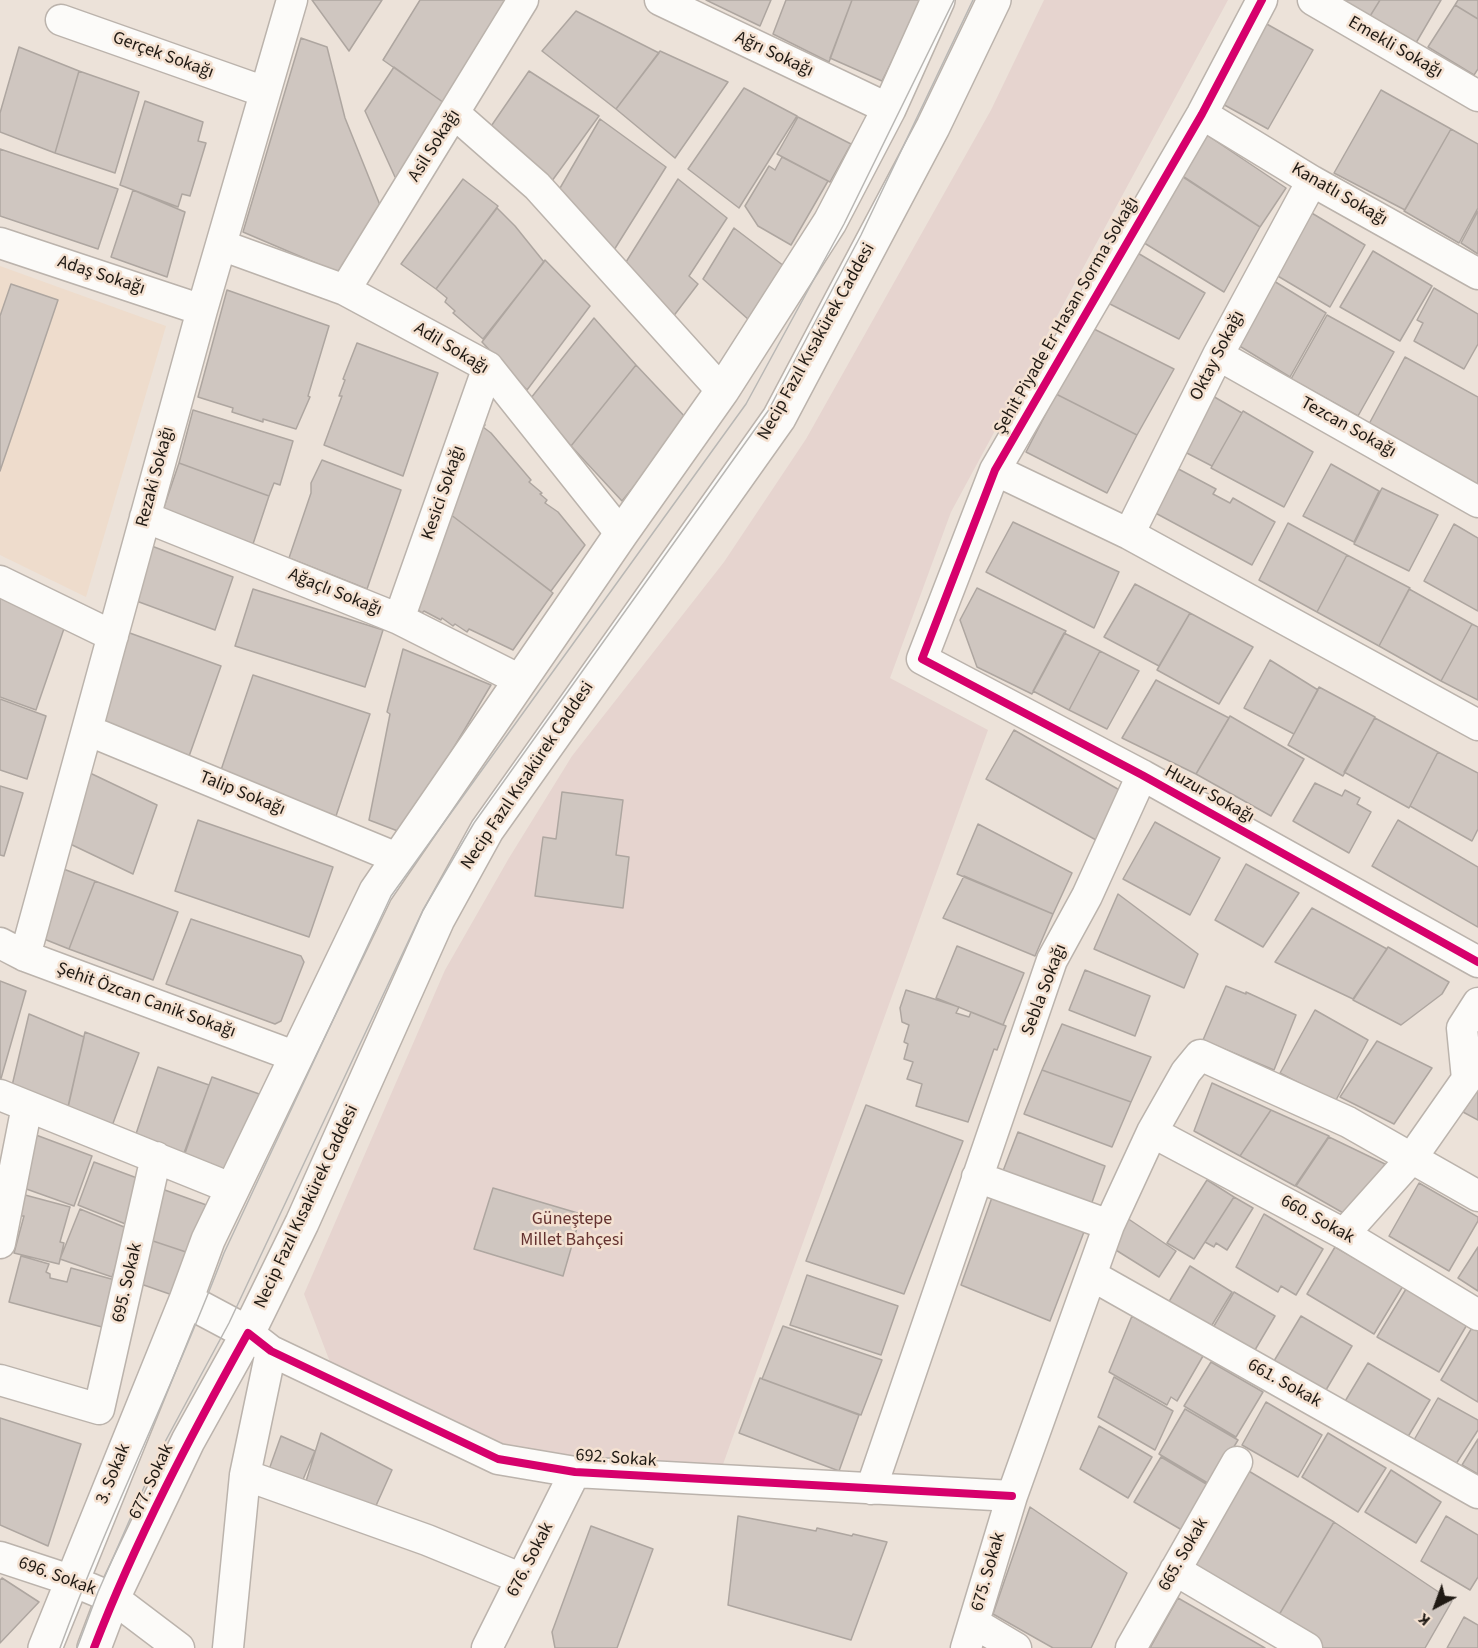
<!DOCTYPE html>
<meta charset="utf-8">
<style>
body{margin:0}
#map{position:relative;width:1478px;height:1648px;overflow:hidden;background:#ece2d9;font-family:"Source Sans 3",sans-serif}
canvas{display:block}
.north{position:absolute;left:1406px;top:1576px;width:60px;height:60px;-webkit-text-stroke:4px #f4e1d1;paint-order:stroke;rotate:221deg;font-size:16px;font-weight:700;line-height:24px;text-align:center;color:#201a14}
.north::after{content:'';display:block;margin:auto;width:21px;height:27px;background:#201a14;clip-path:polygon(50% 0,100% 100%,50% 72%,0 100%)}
</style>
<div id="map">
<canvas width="1478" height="1648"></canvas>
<div class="north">K</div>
</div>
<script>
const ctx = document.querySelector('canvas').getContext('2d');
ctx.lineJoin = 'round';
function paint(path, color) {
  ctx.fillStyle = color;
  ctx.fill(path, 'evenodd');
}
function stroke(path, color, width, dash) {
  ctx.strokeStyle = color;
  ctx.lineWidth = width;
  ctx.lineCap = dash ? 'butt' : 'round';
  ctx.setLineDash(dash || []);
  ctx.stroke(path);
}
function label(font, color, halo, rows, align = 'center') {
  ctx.font = font + ' "Source Sans 3",sans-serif';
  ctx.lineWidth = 5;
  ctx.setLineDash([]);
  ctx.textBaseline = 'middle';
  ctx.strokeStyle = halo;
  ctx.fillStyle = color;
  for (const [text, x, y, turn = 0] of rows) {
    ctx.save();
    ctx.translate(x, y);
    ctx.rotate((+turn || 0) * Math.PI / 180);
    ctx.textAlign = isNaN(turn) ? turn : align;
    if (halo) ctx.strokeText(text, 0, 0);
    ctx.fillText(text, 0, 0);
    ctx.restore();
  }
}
paint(new Path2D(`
 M0,266L166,326L86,597L0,555Z`), '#eedccc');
paint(new Path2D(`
 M1044,0H1228L951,512L890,678L988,730L722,1467L516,1451L330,1362L304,1294L445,970L509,858L572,756L724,562L806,439L991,110Z`), '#e6d4cf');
const building = new Path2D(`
 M312,0H382L349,51Z
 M420,0H519L450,107L383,60Z
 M706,0H771L760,26Z
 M786,0H852L829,62L773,34Z
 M852,0H920L909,27L882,81L830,58Z
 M1331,0H1380L1367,21Z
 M1380,0H1441L1413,48L1367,21Z
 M1458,0H1478V19L1455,5Z
 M1455,5L1478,19V69L1474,75L1428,47Z
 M576,11L659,53L616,109L542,51Z
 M1265,23L1313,50L1268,129L1219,102Z
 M301,38L327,47L345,118L384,215L346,276L243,232Z
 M19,47L79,71L55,153L0,132V113Z
 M660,51L728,82L675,158L616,109Z
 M394,67L451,108L406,178L395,177L365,111Z
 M79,71L139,92L115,173L55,153Z
 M529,71L599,116L549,185L485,135Z
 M744,88L797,116L739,208L688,169Z
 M1381,90L1451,129L1405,210L1334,173Z
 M145,101L203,122L198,141L206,143L190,196L182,194L178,207L120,185Z
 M798,117L851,144L830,182L777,154Z
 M600,119L666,167L609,258L556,195Z
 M1451,129L1478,144V208L1459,243L1404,211Z
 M1207,135L1286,188L1260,227L1181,175Z
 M0,149L118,189L98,249L0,216Z
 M782,157L828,181L791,245L758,226L745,206L769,166L775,170Z
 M1180,175L1260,227L1224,292L1141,241Z
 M463,179L498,206L436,289L401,264Z
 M678,179L727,218L689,276L698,284L666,326L621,270Z
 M133,190L185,212L167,277L111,257Z
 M497,208L515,226L544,262L483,339L453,313L455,311L445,302L447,298L436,289Z
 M1305,209L1365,245L1330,307L1271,272Z
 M1478,211V254L1461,243Z
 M734,228L784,266L749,320L703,279Z
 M1373,251L1432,286L1400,341L1340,307Z
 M1136,252L1205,293L1179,339L1108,303Z
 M545,260L590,306L527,390L482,342Z
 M1269,278L1326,313L1290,377L1233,342Z
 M11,284L58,300L0,471V316Z
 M1434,288L1478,314V344L1464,369L1414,341L1423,323L1417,320Z
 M227,290L329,326L308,396L310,397L296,429L263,419V422L232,412L233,408L198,397Z
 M1327,315L1394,352L1358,416L1291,379Z
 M594,318L636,365L571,446L531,398Z
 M1092,328L1174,369L1137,435L1056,394Z
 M357,343L438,373L403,476L324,445L342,396H339L345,380L343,379Z
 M1405,357L1478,397V486L1369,424Z
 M636,365L688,420L622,501L571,446Z
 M1056,394L1137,435L1107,493L1026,452Z
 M1211,395L1242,413L1212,466L1181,450Z
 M193,410L293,441L280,485L274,483L269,496L179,463Z
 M1243,411L1313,452L1284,507L1211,468Z
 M477,420L485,425L483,427L491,433L531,480L529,482L542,493L540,494L547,500L545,503L558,512L585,545L551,591L446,511Z
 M322,460L401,490L367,589L289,558L311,493V483Z
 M179,463L269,496L253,544L163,510Z
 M1331,464L1379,491L1354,542L1303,516Z
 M1171,465L1216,489L1213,494L1230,503L1233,498L1275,522L1252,565L1148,509Z
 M1382,488L1438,515L1409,571L1354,544Z
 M446,511L553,593L513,650L469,629L467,632L455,624L453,626L442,618L441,620L424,611L422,613L409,602Z
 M1013,522L1119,572L1094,628L986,572Z
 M1288,523L1347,555L1317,612L1259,580Z
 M1454,524L1478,538V611L1424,581Z
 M149,545L233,577L215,630L131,599Z
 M1347,555L1410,588L1379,646L1317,612Z
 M1135,584L1190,613L1159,666L1104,637Z
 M977,588L1066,631L1032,694L977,667L960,620Z
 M253,589L383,630L365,687L235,646Z
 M1409,589L1472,624L1441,681L1379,646Z
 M0,593L68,617L36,710L0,697Z
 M1190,613L1253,647L1219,704L1157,670Z
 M1472,624L1478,627V700L1441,681Z
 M127,632L221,666L187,762L93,728Z
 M1064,633L1100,651L1069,710L1033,691Z
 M403,649L491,685L403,833L369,820L390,714L387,712Z
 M1100,651L1139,671L1107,729L1069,710Z
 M1270,660L1318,690L1294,734L1244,708Z
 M253,675L370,714L336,816L219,776Z
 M1156,680L1229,718L1196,774L1122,738Z
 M1319,687L1375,717L1343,776L1288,745Z
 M0,699L46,716L27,779L0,770Z
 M1230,716L1304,759L1271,816L1196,774Z
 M1375,718L1438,752L1409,808L1344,772Z
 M1014,730L1123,792L1096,840L986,779Z
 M1438,752L1478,773V829L1472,841L1410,806Z
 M90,773L157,805L133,874L66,842Z
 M1315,783L1342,796L1345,790L1360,798L1357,804L1371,812L1349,853L1293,821Z
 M0,786L23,793L4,856L0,855Z
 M562,792L623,800L616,855L629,857L623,908L535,896L543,837L556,839Z
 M198,820L333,867L309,937L175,891Z
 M1398,820L1478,867V927L1372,866Z
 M1155,822L1220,858L1190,915L1123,879Z
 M978,824L1072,873L1053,914L957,874Z
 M1246,864L1299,893L1263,947L1215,920Z
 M53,865L95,881L69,949L39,937Z
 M964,876L1053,914L1035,956L943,918Z
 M95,881L178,912L153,980L69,949Z
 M1118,894L1198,954L1184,988L1094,949Z
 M1312,908L1387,949L1353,999L1275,962Z
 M191,919L301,956L304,962L281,1021L275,1024L166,984Z
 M957,946L1024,973L1003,1025L936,998Z
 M1388,947L1449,982L1442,994L1401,1025L1353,1000Z
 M1085,970L1150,996L1135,1036L1069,1010Z
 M0,981L26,991L0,1082Z
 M1226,986L1246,994V992L1296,1015L1274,1070L1203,1040Z
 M906,990L959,1007L956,1013L969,1017L971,1012L1006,1026L997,1050L994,1049L968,1122L916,1106L922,1084L907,1079L913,1062L904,1059L908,1044L904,1042L909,1025L902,1022L900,1008Z
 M1315,1010L1368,1040L1335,1102L1280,1073Z
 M29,1014L84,1037L67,1112L11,1090Z
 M1062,1024L1151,1057L1131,1102L1042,1070Z
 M85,1032L139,1053L112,1126L67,1111Z
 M1377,1041L1432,1068L1394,1124L1340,1097Z
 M158,1067L209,1085L184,1156L135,1137Z
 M1042,1070L1131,1102L1112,1147L1024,1114Z
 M212,1077L262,1095L233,1175L184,1153Z
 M1212,1083L1271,1110L1240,1156L1194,1131Z
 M1478,1089V1120L1463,1112Z
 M866,1105L963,1141L904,1294L806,1261Z
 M1271,1110L1329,1136L1295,1186L1240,1156Z
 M1018,1132L1105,1166L1091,1205L1003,1171Z
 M36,1135L92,1156L74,1206L18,1186Z
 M1329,1137L1385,1164L1352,1218L1296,1186Z
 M94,1162L145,1181L128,1225L78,1205Z
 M1207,1180L1234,1197L1194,1259L1167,1243Z
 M1419,1183L1478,1217V1221L1449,1271L1389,1236Z
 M493,1188L581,1214L563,1276L474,1249Z
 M162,1189L212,1207L195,1255L150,1240Z
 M995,1189L1087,1224L1050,1321L961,1285Z
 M25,1195L70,1207L60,1242L64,1243L59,1264L14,1253L24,1216H20Z
 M1234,1197L1253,1208L1227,1250L1216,1243L1214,1247L1205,1242Z
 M80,1209L129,1229L112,1277L60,1259Z
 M1264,1214L1323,1249L1296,1295L1281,1286L1278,1292L1236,1267Z
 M1127,1218L1176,1251L1159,1277L1111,1247Z
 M150,1240L195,1255L181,1298L138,1283Z
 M1335,1247L1403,1286L1374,1334L1307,1294Z
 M1478,1247V1291L1458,1278Z
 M21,1256L49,1264L46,1272L50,1274V1278L67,1282L71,1268L115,1280L102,1327L9,1302Z
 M1190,1266L1232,1292L1209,1330L1167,1305Z
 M807,1275L898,1306L881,1355L790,1325Z
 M1406,1289L1468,1323L1439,1372L1377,1337Z
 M1234,1292L1275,1316L1252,1355L1211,1331Z
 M1132,1316L1203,1356L1177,1401L1171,1397L1167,1405L1109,1372Z
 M1301,1316L1352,1346L1323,1395L1271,1366Z
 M783,1326L882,1360L861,1415L762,1379Z
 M1473,1326L1478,1329V1402L1441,1380Z
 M1211,1362L1263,1392L1236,1437L1184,1406Z
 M1368,1363L1430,1400L1403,1445L1341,1408Z
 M1114,1377L1173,1411L1155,1450L1098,1417Z
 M760,1378L859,1415L839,1471L739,1433Z
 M1438,1398L1478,1420V1430L1452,1470L1410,1447Z
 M1266,1402L1322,1435L1298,1477L1242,1445Z
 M1185,1409L1238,1440L1211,1485L1159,1454Z
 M0,1418L81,1444L48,1546L0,1525Z
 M1099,1426L1152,1457L1128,1498L1080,1469Z
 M321,1433L392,1470L370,1519L303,1491Z
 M1328,1433L1386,1468L1358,1512L1302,1477Z
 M281,1436L315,1451L299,1489L266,1478Z
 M1478,1439V1474L1462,1465Z
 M1161,1457L1213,1488L1187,1533L1134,1502Z
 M1242,1467L1334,1522L1276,1620L1184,1563Z
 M1391,1470L1441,1502L1416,1543L1365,1512Z
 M1030,1507L1127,1573L1091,1648H1053L993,1614Z
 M738,1516L816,1531L817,1528L852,1536L853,1534L887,1542L851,1640L728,1605Z
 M1446,1516L1478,1535V1577L1470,1590L1421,1561Z
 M1334,1522L1452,1601L1425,1648H1322L1276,1620Z
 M591,1526L653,1549L617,1648H555L552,1632Z
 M2,1578L39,1602L0,1643V1580Z
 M1178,1598L1265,1648H1150Z
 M1464,1617L1478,1625V1648H1447Z`);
paint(building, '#cfc6c0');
stroke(building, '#aea6a0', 1.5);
const street = new Path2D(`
 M660,0L889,109
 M1262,0L1202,114L995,470L922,659L1142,775L1478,962
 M1313,0L1478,96
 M61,20L265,92
 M455,114L537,186L722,391
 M1202,114L1312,181L1478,274
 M0,243L202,310
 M221,245L345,290L488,367L621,534
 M345,290L523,0
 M1218,355L1478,502
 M995,470L1129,534L1478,725
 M145,517L399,619L520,680
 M1129,534L1218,355L1312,181
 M0,581L113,636
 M399,619L488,367
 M87,730L397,858
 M0,943L25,956L294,1056
 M25,956L202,310L292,0
 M0,1095L233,1189
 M1152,1132L1344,1234L1478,1315
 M977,1177L1109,1225
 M1344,1234L1411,1159L1467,1079L1462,1028L1478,1003
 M0,1243L27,1106
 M1091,1275L1478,1493
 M248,1333L271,1351L498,1459L575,1472L1012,1496
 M0,1380L99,1409L156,1157
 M245,1475L427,1540L520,1578
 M871,1489L1052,960L1087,896L1142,775
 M0,1557L70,1580L113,1598L179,1648
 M1175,1570L1307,1648
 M974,1623L1016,1648
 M228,1648L245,1475L271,1351
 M487,1648L575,1472
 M966,1648L1012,1496L1109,1225L1152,1132L1186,1072L1200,1055L1348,1122L1478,1196
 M1131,1648L1237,1462`);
const secondary = new Path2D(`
 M248,1333L186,1300L208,1240L376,891L621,534L722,391L830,222L889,109L938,0
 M45,1648L186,1300
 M94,1648L113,1598L188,1441L248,1333L302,1223L438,919L487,830L779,418L933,127L994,0`);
stroke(street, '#bbb3ac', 33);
stroke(secondary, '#bbb3ac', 36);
stroke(street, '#fcfbf9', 30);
stroke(secondary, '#fcfbf9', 33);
stroke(new Path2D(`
 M60,1648C109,1514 174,1386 224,1253L391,896L746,404L844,224L954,0
 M77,1648L98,1592L159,1453L229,1323L423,910L474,823L768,411L861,235L973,0`), '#b9b7b4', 1.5);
stroke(new Path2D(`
 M1262,0L1202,114L995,470L922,659L1142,775L1478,962
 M94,1648C136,1539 191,1435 248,1333L271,1351L498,1459L575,1472L1012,1496`), '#d6006c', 8);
label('18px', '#201a14', '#f4e1d1', [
 ["Emekli Sokağı",1395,48,30],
 ["Ağrı Sokağı",774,55,25],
 ["Gerçek Sokağı",163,56,20],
 ["Asil Sokağı",435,146,-58],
 ["Kanatlı Sokağı",1339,195,30],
 ["Adaş Sokağı",101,276,18],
 ["Şehit Piyade Er Hasan Sorma Sokağı",1067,316,-60],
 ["Necip Fazıl Kısakürek Caddesi",817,342,-61],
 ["Adil Sokağı",451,349,31],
 ["Oktay Sokağı",1218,356,-63],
 ["Tezcan Sokağı",1348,428,29],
 ["Rezaki Sokağı",156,477,-75],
 ["Kesici Sokağı",444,493,-71],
 ["Ağaçlı Sokağı",335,593,22],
 ["Necip Fazıl Kısakürek Caddesi",528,776,-56],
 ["Talip Sokağı",242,794,22],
 ["Huzur Sokağı",1209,795,29],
 ["Sebla Sokağı",1045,990,-69],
 ["Şehit Özcan Canik Sokağı",146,1001,20],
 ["Necip Fazıl Kısakürek Caddesi",307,1207,-65],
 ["660. Sokak",1317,1220,29],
 ["695. Sokak",128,1283,-77],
 ["661. Sokak",1284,1384,29],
 ["692. Sokak",616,1459,4],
 ["3. Sokak",114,1474,-68],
 ["677. Sokak",152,1482,-65],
 ["665. Sokak",1184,1555,-60],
 ["676. Sokak",531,1560,-63],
 ["675. Sokak",989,1572,-74],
 ["696. Sokak",57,1577,20]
]);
label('18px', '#643230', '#f4e1d1', [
 ["Güneştepe",572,1220],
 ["Millet Bahçesi",572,1241]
]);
</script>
